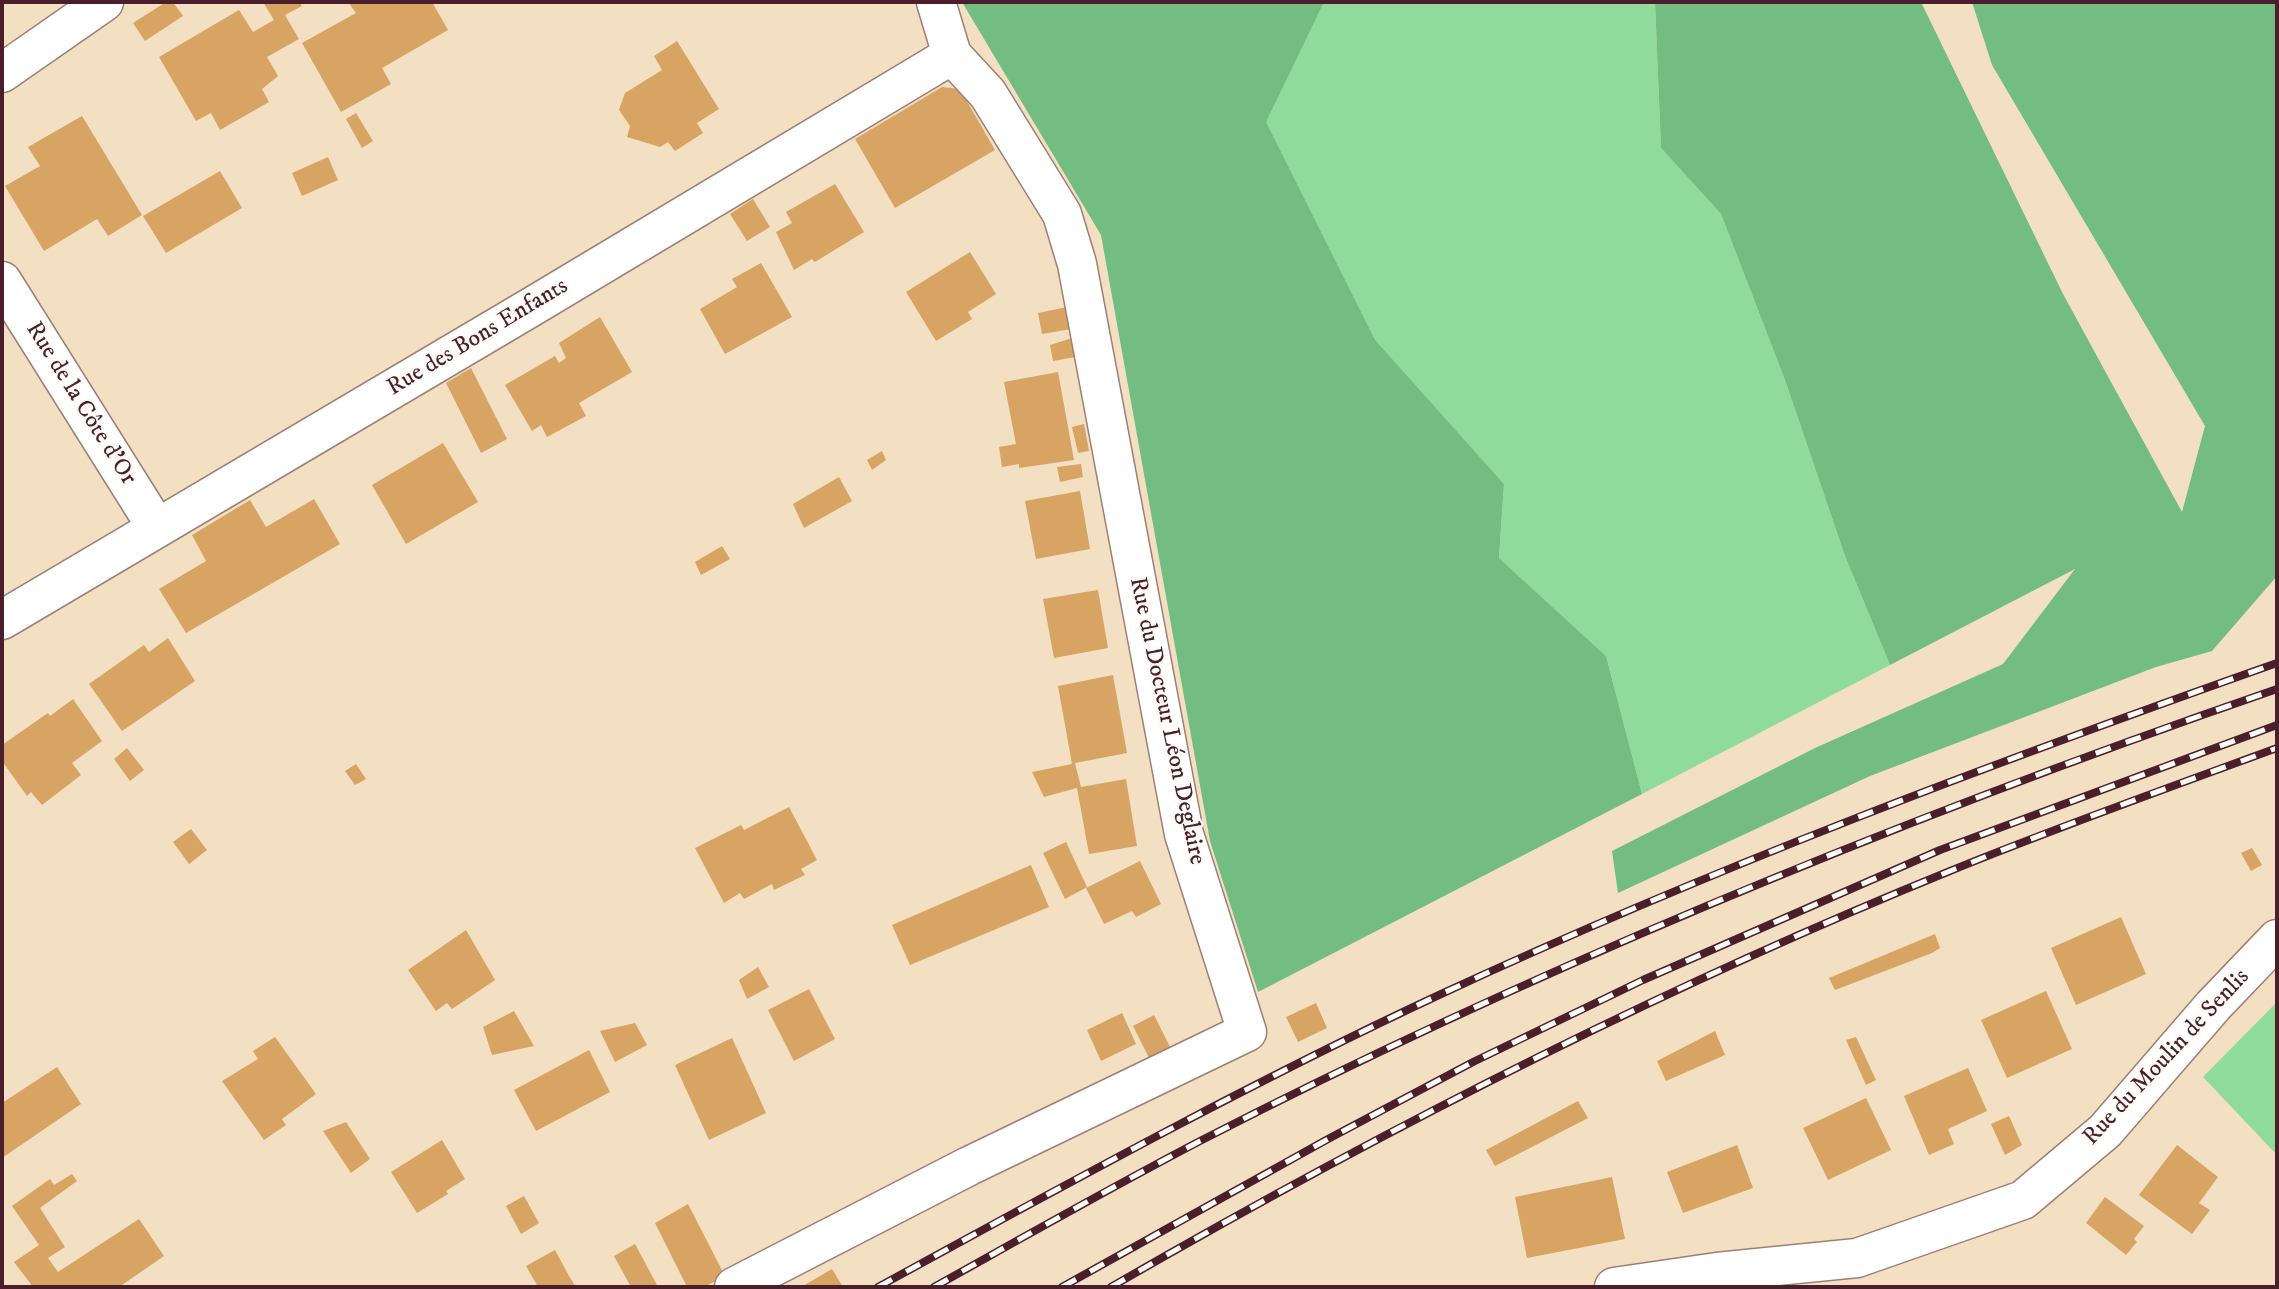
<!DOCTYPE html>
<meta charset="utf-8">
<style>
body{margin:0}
#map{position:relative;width:2279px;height:1289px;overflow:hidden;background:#f3dfc2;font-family:"IM FELL DW Pica",serif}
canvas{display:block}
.frame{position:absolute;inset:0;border:4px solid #4a1f2b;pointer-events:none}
</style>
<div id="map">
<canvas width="2279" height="1289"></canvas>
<div class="frame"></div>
</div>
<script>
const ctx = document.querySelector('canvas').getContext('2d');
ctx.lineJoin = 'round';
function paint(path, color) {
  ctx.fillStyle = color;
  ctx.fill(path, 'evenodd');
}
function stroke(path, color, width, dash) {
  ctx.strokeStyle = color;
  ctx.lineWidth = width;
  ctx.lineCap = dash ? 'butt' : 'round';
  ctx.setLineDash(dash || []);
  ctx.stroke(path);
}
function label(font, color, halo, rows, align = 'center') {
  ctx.font = font + ' "IM FELL DW Pica",serif';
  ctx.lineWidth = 5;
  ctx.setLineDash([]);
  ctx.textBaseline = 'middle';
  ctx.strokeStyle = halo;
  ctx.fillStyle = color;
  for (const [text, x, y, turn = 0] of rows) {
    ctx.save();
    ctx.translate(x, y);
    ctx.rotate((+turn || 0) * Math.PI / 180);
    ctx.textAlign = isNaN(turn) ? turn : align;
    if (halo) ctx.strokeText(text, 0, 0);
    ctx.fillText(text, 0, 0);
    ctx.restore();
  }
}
paint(new Path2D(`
 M1324,2H1655L1661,148L1721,214L1785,380L1845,556L1890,665L1642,794L1606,656L1499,558L1504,484L1375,341L1265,121Z
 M2277,1002V1155L2203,1077Z`), '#8fdc9a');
paint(new Path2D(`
 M962,2H1324L1266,122L1375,340L1504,484L1499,558L1606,656L1642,794L1258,992L1210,841L1101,235Z
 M1655,2H1921L2063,294L2182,512L2205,426L1992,65L1972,2H2277V576L2212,651L2156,667L1870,776L1618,893L1612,851L1815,748L2003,664L2075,569L1890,665L1845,556L1785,380L1721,214L1661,148Z`), '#73bc82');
paint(new Path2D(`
 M166,2H173L183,16L145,41L133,23Z
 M263,2H299L302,6L285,15L299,39L267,57L278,76L262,89L269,102L220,130L211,113L196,121L159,57L239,10L253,32L274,20Z
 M348,2H432L448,30L382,68L391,84L341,112L302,43L356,13Z
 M677,41L719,109L697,123L703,133L675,151L668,142L660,147L627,137L630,126L619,110L625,93L662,70L654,56Z
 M942,87L960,89L995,150L895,208L855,139Z
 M356,113L373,141L362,148L346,119Z
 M82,116L142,215L108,236L97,219L44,251L5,186L40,166L28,147Z
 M328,157L338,180L302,196L292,173Z
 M220,171L242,208L166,253L143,216Z
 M835,184L864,232L815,262L812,259L794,270L776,232L792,223L786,212Z
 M753,199L770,227L747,241L730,214Z
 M970,252L996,294L968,312L972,319L936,341L906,292Z
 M761,263L792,317L725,354L700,309L737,287L732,279Z
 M1067,307L1071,329L1042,334L1038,313Z
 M600,317L632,372L579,403L586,416L547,437L541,425L532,431L505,385L555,356L559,363L566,358L559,343Z
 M1072,338L1075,357L1053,361L1050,345Z
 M471,368L507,439L481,453L446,383Z
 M1058,372L1074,460L1019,468V464L1002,467L999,447L1016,444L1004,382Z
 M1084,424L1089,451L1078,453L1072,427Z
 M443,443L478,502L406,544L372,485Z
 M882,451L886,460L872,470L867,460Z
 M1081,464L1083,477L1060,482L1057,467Z
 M839,477L852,501L804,528L793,504Z
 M1080,491L1090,549L1036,559L1025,501Z
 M314,499L340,544L186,633L159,589L206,561L192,535L250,500L266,527Z
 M722,546L730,559L701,575L695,562Z
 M1098,590L1108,648L1054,658L1043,599Z
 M168,638L195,681L122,731L89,684L144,645L149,652Z
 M1113,675L1127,753L1075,763L1081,787L1126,779L1137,846L1089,854L1077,788L1044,797L1032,772L1072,764L1058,686Z
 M73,699L102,741L72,763L81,775L42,805L31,792L27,796L2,761V745L48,713L50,716Z
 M127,748L144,770L130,781L114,759Z
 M356,764L366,779L355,785L345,771Z
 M789,807L817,860L801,869L805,875L774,890L772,884L744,899L740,893L724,903L695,848L741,825L744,830Z
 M191,829L207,850L189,864L173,842Z
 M1066,842L1087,887L1065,899L1043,853Z
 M2252,848L2262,865L2251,871L2241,853Z
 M1140,861L1161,904L1136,917L1132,911L1104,924L1086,888Z
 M1031,865L1049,907L910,965L892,925Z
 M2121,917L2146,974L2076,1005L2051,948Z
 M466,930L495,980L452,1009L447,1003L436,1011L408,970Z
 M1935,934L1940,948L1932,953L1835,990L1829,978Z
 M758,967L769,987L747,999L739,980Z
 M809,989L835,1039L794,1061L768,1010Z
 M2046,991L2072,1049L2007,1078L1981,1020Z
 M1316,1003L1327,1028L1298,1042L1286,1017Z
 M514,1011L534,1046L492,1055L483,1027Z
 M1122,1013L1136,1044L1101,1061L1087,1030Z
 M1154,1015L1171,1049L1150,1060L1133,1026Z
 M635,1023L647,1045L615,1062L600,1031Z
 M1715,1031L1725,1055L1666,1081L1657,1061Z
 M275,1037L316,1094L282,1119L286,1125L264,1140L222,1081L258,1059L253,1051Z
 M1856,1037L1876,1080L1866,1085L1846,1040Z
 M732,1038L766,1113L709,1140L675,1065Z
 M589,1050L610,1092L536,1131L514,1090Z
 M57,1067L81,1104L2,1158V1103Z
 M1968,1068L1987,1111L1948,1129L1954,1144L1929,1155L1904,1096Z
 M1866,1098L1891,1150L1828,1180L1803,1128Z
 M1578,1101L1588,1118L1495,1166L1486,1150Z
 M2009,1116L2022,1145L2005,1155L1991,1124Z
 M346,1122L370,1159L351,1173L323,1131Z
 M442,1140L465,1179L446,1191L448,1194L417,1213L391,1172Z
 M1737,1145L1753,1188L1683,1213L1667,1172Z
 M2177,1145L2218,1177L2199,1203L2210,1210L2192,1234L2139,1195Z
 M72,1174L77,1181L40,1208L65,1247L48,1258L58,1272L139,1219L164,1256L119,1287H33L14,1262L39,1245L12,1206L50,1179L54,1185Z
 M1612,1177L1625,1239L1527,1258L1515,1197Z
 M524,1196L539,1223L521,1234L506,1206Z
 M2105,1197L2144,1226L2134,1239L2137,1242L2126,1255L2086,1223Z
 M688,1204L725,1276L704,1287H687L655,1223Z
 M635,1244L658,1287H631L614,1256Z
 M555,1250L569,1276L576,1287H538L526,1266Z
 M832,1269L843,1287H801Z`), '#d7a463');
const minor = new Path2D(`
 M2,73L104,2
 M2,281L157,528
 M2,620L533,306L952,55
 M734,1287L969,1166L1247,1032L1184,834L1077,264L1062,214L988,94L952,55L936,2
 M1614,1287L1717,1272L1857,1258L2023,1200L2105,1131L2213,1006L2277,939`);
stroke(minor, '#9e7f76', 41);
stroke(minor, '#fff', 38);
const rail = new Path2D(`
 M878,1287C1063,1186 1248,1084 1439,995C1712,868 1993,763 2277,663
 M934,1287C1022,1238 1110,1188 1200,1141C1546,963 1909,816 2277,689
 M1062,1287L1328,1139L1473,1062L1643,980L1940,850L2277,725
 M1111,1287C1381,1131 1661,988 1950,871C2058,827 2168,788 2277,748`);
stroke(rail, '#4a1f2b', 8);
stroke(rail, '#fdfcf7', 5, [16]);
label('24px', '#4a1f2b', '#fdfcf7', [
 ["Rue des Bons Enfants",478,338,-31],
 ["Rue de la Côte d'Or",80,404,58],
 ["Rue du Docteur Léon Deglaire",1166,721,78],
 ["Rue du Moulin de Senlis",2167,1058,-47]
]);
</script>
